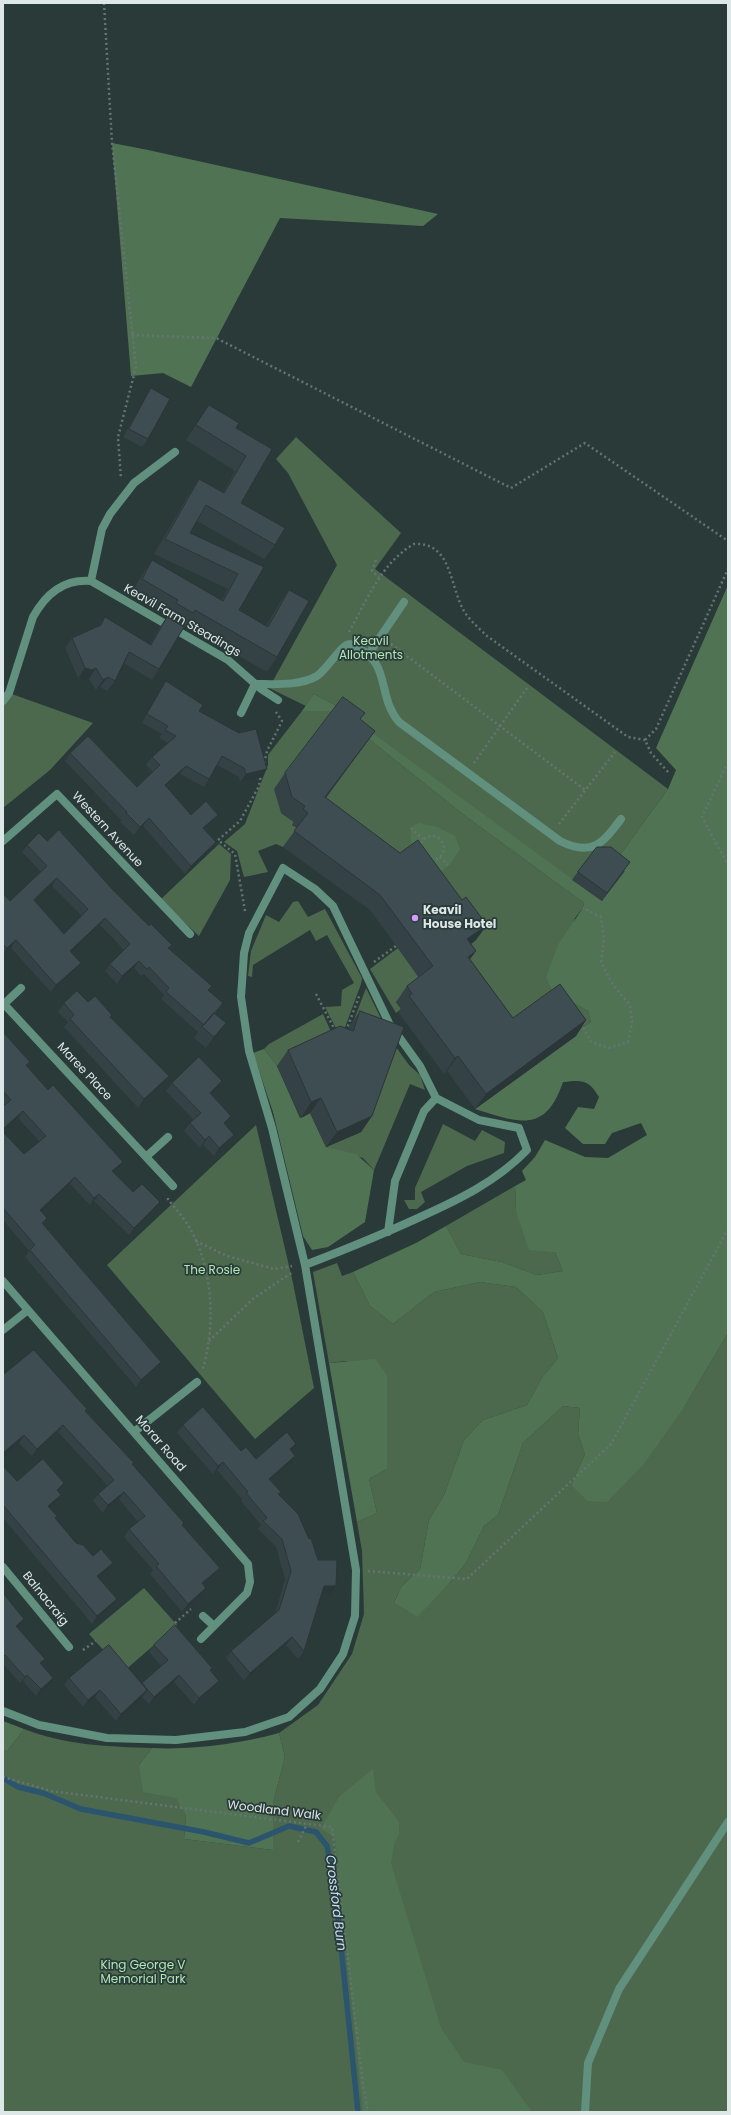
<!DOCTYPE html>
<style>
body{margin:0}
#map{position:relative;width:731px;height:2115px;overflow:hidden;background:#293a39;font-family:Poppins,sans-serif}
canvas{display:block}
.frame{position:absolute;inset:0;border:4px solid #dde7e7;pointer-events:none}
</style>
<div id="map">
<canvas width="731" height="2115"></canvas>
<div class="frame"></div>
</div>
<script>
const ctx = document.querySelector('canvas').getContext('2d');
ctx.lineJoin = 'round';
function paint(path, color) {
  ctx.fillStyle = color;
  ctx.fill(path, 'evenodd');
}
function stroke(path, color, width, dash) {
  ctx.strokeStyle = color;
  ctx.lineWidth = width;
  ctx.lineCap = dash ? 'butt' : 'round';
  ctx.setLineDash(dash || []);
  ctx.stroke(path);
}
function label(font, color, halo, rows, align = 'center') {
  ctx.font = font + ' Poppins,sans-serif';
  ctx.lineWidth = 3.5;
  ctx.setLineDash([]);
  ctx.textBaseline = 'middle';
  ctx.strokeStyle = halo;
  ctx.fillStyle = color;
  for (const [text, x, y, turn = 0] of rows) {
    ctx.save();
    ctx.translate(x, y);
    ctx.rotate((+turn || 0) * Math.PI / 180);
    ctx.textAlign = isNaN(turn) ? turn : align;
    if (halo) ctx.strokeText(text, 0, 0);
    ctx.fillText(text, 0, 0);
    ctx.restore();
  }
}
paint(new Path2D(`
 M296,437L401,533L375,569L668,789L615,862L591,855L572,880L335,705L314,694L306,706L269,688L337,565L288,473L276,459Z
 M9,693L93,723L50,770L3,808V701Z
 M302,711H331L355,728L464,815L584,903L583,908L575,918L553,992L588,1011L591,1022L574,1033L503,1034L457,954L476,940L411,848L407,855L281,813L294,822L292,825L297,828L283,847L276,844L258,851L268,872L244,877L237,851L224,842L245,824L268,765V755Z
 M219,844L231,854L230,880L199,936L160,900Z
 M298,901L308,917L325,909L362,978L361,984L341,1038L325,1007L341,1006L342,990L354,983L327,935L316,941L310,930L253,965L252,977L248,976L251,951L266,915L279,922L293,902Z
 M398,948L422,982L396,1002L401,1009L396,1013L370,969Z
 M366,988L393,1043L409,1065L420,1075L425,1090L410,1084L374,1170L363,1158L326,1147L361,1132L351,1028Z
 M323,1014L337,1045L277,1066L264,1049L269,1044Z
 M443,1124L475,1141L482,1130L505,1142L504,1153L467,1166L421,1192L425,1202L417,1209H409L404,1200H415V1188Z
 M256,1125L293,1283L314,1388L255,1439L107,1265Z
 M515,1186L516,1211L555,1252L563,1271L537,1275L502,1262L461,1254L446,1226Z
 M337,1263L342,1276L353,1272L370,1306L393,1324L434,1292L480,1282L516,1287L543,1312L558,1358L543,1376L527,1405L483,1420L464,1440L444,1495L429,1520L420,1569L401,1587L394,1603L416,1616L447,1586L466,1563L484,1526L498,1515L523,1443L563,1406L580,1408L578,1434L585,1454L571,1485L685,1406L728,1333V2112H3V1750H8L24,1729C64,1745 110,1747 152,1748L139,1765L176,1797L186,1816L184,1839L273,1850V1803L285,1757L279,1733L318,1705L352,1654L364,1614L362,1551L357,1522L377,1513L369,1479L387,1469V1375L345,1361L329,1363L313,1272Z
 M144,1588L177,1625L123,1672L89,1634Z`), '#4c694e');
paint(new Path2D(`
 M112,143L148,150L438,214L423,226L280,218L191,387L163,373L131,376Z
 M728,585V1333L685,1406L643,1465L607,1502L588,1501L571,1485L585,1454L578,1434L580,1408L563,1406L523,1443L498,1515L484,1526L466,1563L447,1586L417,1617L394,1603L401,1587L420,1569L429,1520L444,1495L464,1440L483,1420L527,1405L543,1376L558,1358L543,1312L516,1287L480,1282L434,1292L393,1324L370,1306L353,1272L416,1243L446,1226L461,1254L502,1262L537,1275L563,1271L555,1252L529,1250L516,1211L515,1186L526,1180L522,1171L535,1157L545,1140L585,1157L608,1158L647,1135L641,1123L612,1133L605,1144H583L565,1128L578,1107L594,1109L599,1097C588,1079 583,1080 563,1082C545,1135 518,1122 475,1109L575,1036L574,1033L591,1022L588,1011L553,992L546,977L559,943L583,908L584,903L464,815L355,728L331,711H302L314,694L335,705L602,901L615,862L668,789L676,770L656,748Z
 M418,823L437,827L455,836L460,849L451,863L437,875L411,848V828Z
 M264,1049L277,1066L300,1118L310,1113L326,1147L356,1154L374,1170L365,1222L328,1247L312,1250L303,1236L273,1112L253,1053Z
 M375,1359L387,1375V1469L369,1479L377,1513L357,1522L329,1363Z
 M3,1721L24,1729L8,1750H3Z
 M279,1733L285,1757L273,1803V1850L184,1839L186,1816L176,1798L143,1792L139,1765L152,1748C195,1750 238,1744 279,1733Z
 M373,1769L376,1792L399,1822V1834L394,1844L391,1863L441,2028L464,2062L502,2070L532,2112H363L335,1838L321,1828L339,1797Z`), '#507453');
stroke(new Path2D(`
 M3,1778L18,1787L43,1793L81,1809L204,1832L249,1843L289,1826L316,1832L327,1846L335,1888L358,2112`), '#2b546f', 5.5);
stroke(new Path2D(`
 M104,3L112,143L136,367L118,437L121,479
 M132,335L216,338L511,488L585,443L728,541
 M376,560L372,571L379,577
 M349,632C367,600 381,563 414,544C452,542 449,585 464,611C470,621 479,628 487,636L628,737L645,740
 M391,644L585,790
 M728,762L702,817L728,865
 M264,763L267,751L282,721L276,712
 M474,763L527,688
 M668,772L651,753L645,740L656,729L728,569
 M559,824L615,752
 M411,828L423,839
 M420 848a12 12 0 1 1 24 0a12 12 0 1 1-24 0Z
 M440,857L448,865
 M245,911L235,854L218,840L240,821L259,786L261,774
 M374,962L396,946
 M316,994L336,1032
 M581,1023L591,1042L609,1048L628,1042L632,1023L630,1005L613,985L601,962L604,939L601,917L583,908
 M346,1031L360,994
 M168,1198V1199C173,1206 180,1213 185,1221C213,1261 217,1325 202,1371
 M196,1241L227,1256L274,1269L292,1266
 M209,1341L254,1298L293,1272
 M368,1571L467,1579L611,1444L728,1229
 M175,1623L191,1609
 M83,1650L96,1641
 M3,1777L51,1791L332,1827L363,2084L368,2112
 M298,1842L307,1824`), '#657473', 2.5, [2, 3]);
stroke(new Path2D(`
 M368,655L404,602
 M255,684C275,684 300,686 317,676C328,669 341,644 350,644C394,661 375,694 399,722L560,841C592,857 602,844 621,819
 M388,1232L395,1181L424,1111L436,1098
 M3,1711L39,1725L107,1738L176,1740L245,1732L289,1717L320,1689L343,1654L355,1616L356,1570L305,1265L272,1128L249,1051L241,997L244,953L249,933L283,868L315,889L333,906L389,1023L420,1066L436,1098L479,1120L519,1128L527,1150C496,1182 458,1200 418,1218C381,1235 344,1250 305,1265
 M585,2112L588,2063L619,1989L728,1822`), '#62907f', 8);
stroke(new Path2D(`
 M175,452L134,483L110,514L102,529L91,581L228,660L261,689L278,700
 M3,701L9,693L33,617C46,594 63,579 91,581
 M241,713L255,684
 M3,841L57,794L190,934
 M3,1003L173,1186
 M4,1004L21,988
 M147,1156L168,1137
 M3,1281L248,1564L250,1582L247,1593L201,1639
 M3,1330L28,1310
 M134,1432L197,1382
 M3,1567L69,1647
 M203,1616L214,1626`), '#62907f', 8);
paint(new Path2D(`
 M151,388L148,439L142,447L123,437L146,397Z
 M209,405L236,428L272,449L241,503L275,545L264,559L197,521L190,533L264,567L239,610L266,626L279,604L289,590L277,657L267,672L185,625L159,669L152,680L124,663L115,681L107,691L100,687L96,690L89,679L85,680L78,678L65,648L72,638L100,625L105,617L150,645L160,627L168,615L131,594L142,575L152,560L222,600L228,589L154,554L189,494L199,479L223,492L235,471L186,440L199,420Z
 M166,681L199,711L261,777L240,782L239,777L217,765L209,779L204,787L180,774L166,787L191,815H218L212,823L205,830L211,850L185,874L143,826L134,835L120,822L121,820L65,761L70,753L137,787L153,772L146,765L152,757L168,743L159,738L162,734L142,723L161,689Z
 M360,719L364,746L326,798L476,940L471,944L476,951L470,959L513,1018L586,1020L576,1036L475,1109L447,1071L444,1074L398,1012L401,1008L396,1002L407,986L419,977L370,910L283,847L297,828L292,825L294,822L281,813L274,789L285,773Z
 M47,841L113,890L149,926L172,945L169,949L208,990L223,1003L215,1014L218,1034L206,1048L194,1038L198,1032L161,999L164,995L144,974L141,976L134,968L117,984L105,971L110,964L124,950L100,925L71,952L76,970L51,992L11,948L3,955V894L10,901L41,872L22,852L27,845ZM52,886L82,916L64,934L35,901Z
 M625,871L602,901L572,880L578,872Z
 M88,1002L112,1015L111,1017L169,1076L163,1085L138,1108L64,1027L68,1022L58,1012L64,1003Z
 M360,1011L372,1116L361,1132L326,1147L310,1113L301,1118L277,1066L288,1050L348,1030L349,1027Z
 M3,1032L30,1062L27,1066L118,1169L114,1173L133,1192L160,1202L155,1209L129,1235L94,1201L90,1205L70,1184L41,1211L47,1218L43,1224L161,1362L156,1369L136,1387L25,1257L29,1251L3,1220V1106L4,1105L3,1104ZM18,1118L40,1142L24,1154L3,1132Z
 M222,1081L217,1089L211,1094L225,1125L234,1135L228,1143L214,1156L203,1145L200,1148L184,1131L193,1119L166,1091L172,1083Z
 M3,1375L87,1409L85,1411L134,1463L132,1465L182,1526L220,1568L214,1575L203,1585L201,1596L182,1612L150,1574L153,1570L124,1537L129,1529L138,1522L119,1499L103,1513L93,1501L98,1494L107,1485L58,1432L32,1456L19,1443Z
 M183,1425L241,1451L256,1459L291,1451L290,1464L271,1480L281,1492L278,1495L318,1560L336,1586L331,1594L321,1593L304,1651L298,1659L286,1645L244,1681L226,1658L231,1651L275,1614L285,1579L276,1547L258,1529L261,1525L241,1501L242,1499L217,1470L213,1474L177,1433Z
 M3,1466L17,1481L58,1491L61,1495L56,1503L49,1508L57,1516L55,1519L76,1543L93,1556L108,1570L98,1578L112,1606L92,1624L3,1518Z
 M3,1593L20,1625L17,1628L41,1664L53,1678L49,1685L36,1696L23,1681L20,1683L3,1664Z
 M154,1645L210,1671L219,1681L213,1688L194,1705L174,1682L149,1704L142,1697L116,1721L95,1697L83,1707L64,1685L69,1678L142,1683L161,1666L149,1652Z`), '#344246');
paint(new Path2D(`
 M85,668H96L89,679L85,680L78,678Z
 M108,677L100,687L96,690L103,680Z
 M375,731L364,746L314,813L325,797Z
 M186,766L180,774L159,793L165,785Z
 M267,769L261,777L240,782L246,774Z
 M218,815L212,823L197,836L203,828Z
 M149,818L143,826L134,835L140,827Z
 M216,842L211,850L185,874L191,866Z
 M57,878L52,886L28,907L34,900Z
 M105,918L100,925L65,958L70,951Z
 M487,925L476,940L457,954L467,939Z
 M16,940L11,948L3,955L7,948Z
 M476,951L465,966L468,957Z
 M139,961L134,968L117,984L122,976Z
 M81,963L76,970L51,992L56,985Z
 M586,1020L576,1036L475,1109L486,1094Z
 M226,1023L218,1034L206,1048L214,1037Z
 M458,1056L447,1071L444,1074L455,1058Z
 M169,1076L163,1085L138,1108L144,1099Z
 M222,1081L217,1089L204,1101L210,1093Z
 M321,1098L310,1113L301,1118L311,1102Z
 M23,1111L18,1118L3,1132V1129Z
 M231,1116L225,1125L224,1123Z
 M372,1116L361,1132L326,1147L337,1132Z
 M234,1135L228,1143L214,1156L219,1148Z
 M209,1136L203,1145L200,1148L205,1140Z
 M123,1162L118,1169L108,1178L112,1171Z
 M75,1177L70,1184L35,1217L40,1210Z
 M99,1194L94,1201L90,1205L94,1198Z
 M160,1202L155,1209L129,1235L134,1228Z
 M161,1362L156,1369L136,1387L141,1380Z
 M63,1425L58,1432L32,1456L37,1449Z
 M24,1435L19,1443L3,1456V1453Z
 M296,1444L291,1452L290,1449Z
 M295,1456L290,1464L264,1486L269,1479Z
 M223,1462L217,1470L213,1474L218,1466Z
 M64,1483L59,1491L52,1497L57,1490Z
 M124,1492L119,1499L103,1513L108,1505Z
 M61,1495L56,1503L42,1513L48,1506Z
 M113,1563L108,1570L92,1584L97,1576Z
 M220,1568L214,1575L197,1590L202,1583Z
 M324,1586H336L331,1594L318,1593Z
 M206,1588L201,1596L182,1612L188,1604Z
 M117,1599L112,1606L92,1624L97,1616Z
 M24,1619L20,1625L11,1633L16,1626Z
 M292,1637L286,1645L244,1681L250,1673Z
 M27,1675L23,1681L20,1683L25,1677Z
 M179,1675L174,1682L149,1704L154,1697Z
 M53,1678L49,1685L36,1696L41,1689Z
 M219,1681L213,1688L194,1705L199,1698Z
 M100,1690L95,1697L83,1707L88,1700Z
 M147,1690L142,1698L116,1721L121,1714Z`), '#2b3639');
const building = new Path2D(`
 M151,388L170,399L148,439L129,429Z
 M209,405L239,423L236,428L272,449L241,503L285,528L275,545L206,505L190,533L264,567L239,610L268,627L289,590L309,601L277,657L195,610L193,613L176,603L178,600L142,579L152,560L223,601L238,574L165,539L199,479L224,493L246,456L196,425Z
 M105,617L151,645L167,617L184,627L159,669L129,652L115,681L108,677L103,680L96,668L92,670L85,668L72,638L101,625Z
 M166,681L203,705L199,711L228,727L239,733L256,729L267,769L246,774L244,768L222,756L209,779L186,766L165,785L191,815L206,801L218,815L203,828L216,842L191,866L149,818L140,827L126,813L127,812L70,753L88,736L137,787L160,765L152,757L176,736L165,730L168,726L147,714Z
 M343,697L365,713L360,719L375,731L325,797L400,853L418,840L462,900L466,897L487,925L467,939L476,951L468,957L513,1018L560,984L586,1020L486,1094L458,1056L455,1058L409,996L412,994L407,986L433,966L380,895L294,831L308,813L303,809L305,806L292,797L285,773Z
 M59,830L113,890L149,926L151,924L172,945L168,948L212,986L208,990L223,1003L204,1025L166,992L169,988L149,967L147,969L139,961L122,976L110,964L130,944L105,918L70,951L81,963L56,985L16,940L7,948L3,944V894L10,901L47,866L27,845L39,833L47,841ZM57,878L88,909L64,934L34,900Z
 M597,847H611L630,862L607,893L578,872Z
 M77,991L88,1002L95,996L112,1015L110,1017L169,1076L144,1099L70,1019L74,1015L64,1003Z
 M360,1011L404,1027L372,1116L337,1132L321,1098L311,1102L288,1050L340,1026L353,1031Z
 M214,1013L226,1023L214,1037L202,1027Z
 M3,1032L30,1062L26,1065L48,1090L53,1085L123,1162L112,1171L133,1192L142,1184L160,1202L134,1228L99,1194L94,1198L75,1177L40,1210L47,1218L42,1223L161,1362L141,1380L30,1250L35,1245L3,1208V1132L24,1154L46,1136L23,1111L3,1129V1106L11,1100L3,1091Z
 M199,1057L222,1081L210,1093L231,1116L224,1123L234,1135L219,1148L209,1136L205,1140L190,1123L201,1113L172,1083Z
 M34,1350L87,1409L85,1411L134,1463L132,1464L170,1507L184,1523L182,1525L220,1568L202,1583L206,1588L188,1604L156,1566L159,1564L129,1529L145,1516L124,1492L108,1505L98,1494L114,1480L63,1425L37,1449L24,1435L3,1453V1375Z
 M203,1407L241,1451L246,1447L256,1459L287,1432L296,1444L290,1449L295,1456L269,1479L281,1492L278,1494L298,1514L309,1539L311,1538L318,1560H337L336,1586H324L304,1651L292,1637L250,1673L231,1651L279,1610L291,1571L282,1539L263,1521L267,1518L246,1493L248,1492L223,1462L218,1466L183,1425Z
 M43,1459L64,1483L57,1490L61,1495L48,1506L57,1516L55,1518L76,1543L83,1545L93,1556L101,1549L113,1563L97,1576L117,1599L97,1616L3,1505V1466L17,1481Z
 M3,1593L24,1619L16,1626L45,1659L40,1663L53,1678L41,1689L27,1675L25,1677L5,1655L3,1657Z
 M175,1625L212,1668L210,1670L219,1681L199,1698L179,1675L154,1697L142,1683L168,1660L154,1645Z
 M109,1645L147,1690L121,1714L100,1690L88,1700L69,1678Z`);
paint(building, '#3d4d51');
stroke(building, '#2b3639', 1);
for (const [x, y, r, color] of [
 [415,918,4,"#d39cfc"]
]) {
  const dot = new Path2D();
  dot.arc(x, y, r, 0, 2 * Math.PI);
  ctx.fillStyle = color;
  ctx.fill(dot);
  stroke(dot, '#293a39', 1.5);
}
label('12px', '#dde7e7', '#293a39', [
 ["Keavil Farm Steadings",182,621,30],
 ["Western Avenue",107,830,47],
 ["Maree Place",84,1072,47],
 ["Morar Road",160,1444,49],
 ["Balnacraig",45,1599,51],
 ["Woodland Walk",274,1811,7]
]);
label('12px', '#afe9b3', '#293a39', [
 ["Keavil",371,642],
 ["Allotments",371,656],
 ["The Rosie",212,1271],
 ["King George V",143,1966],
 ["Memorial Park",143,1980]
]);
label('bold 12px', '#dde7e7', '#293a39', [
 ["Keavil",423,911],
 ["House Hotel",423,925]
], 'left');
label('italic 13px', '#c7e1f4', '#293a39', [
 ["Crossford Burn",335,1903,83]
]);
</script>
